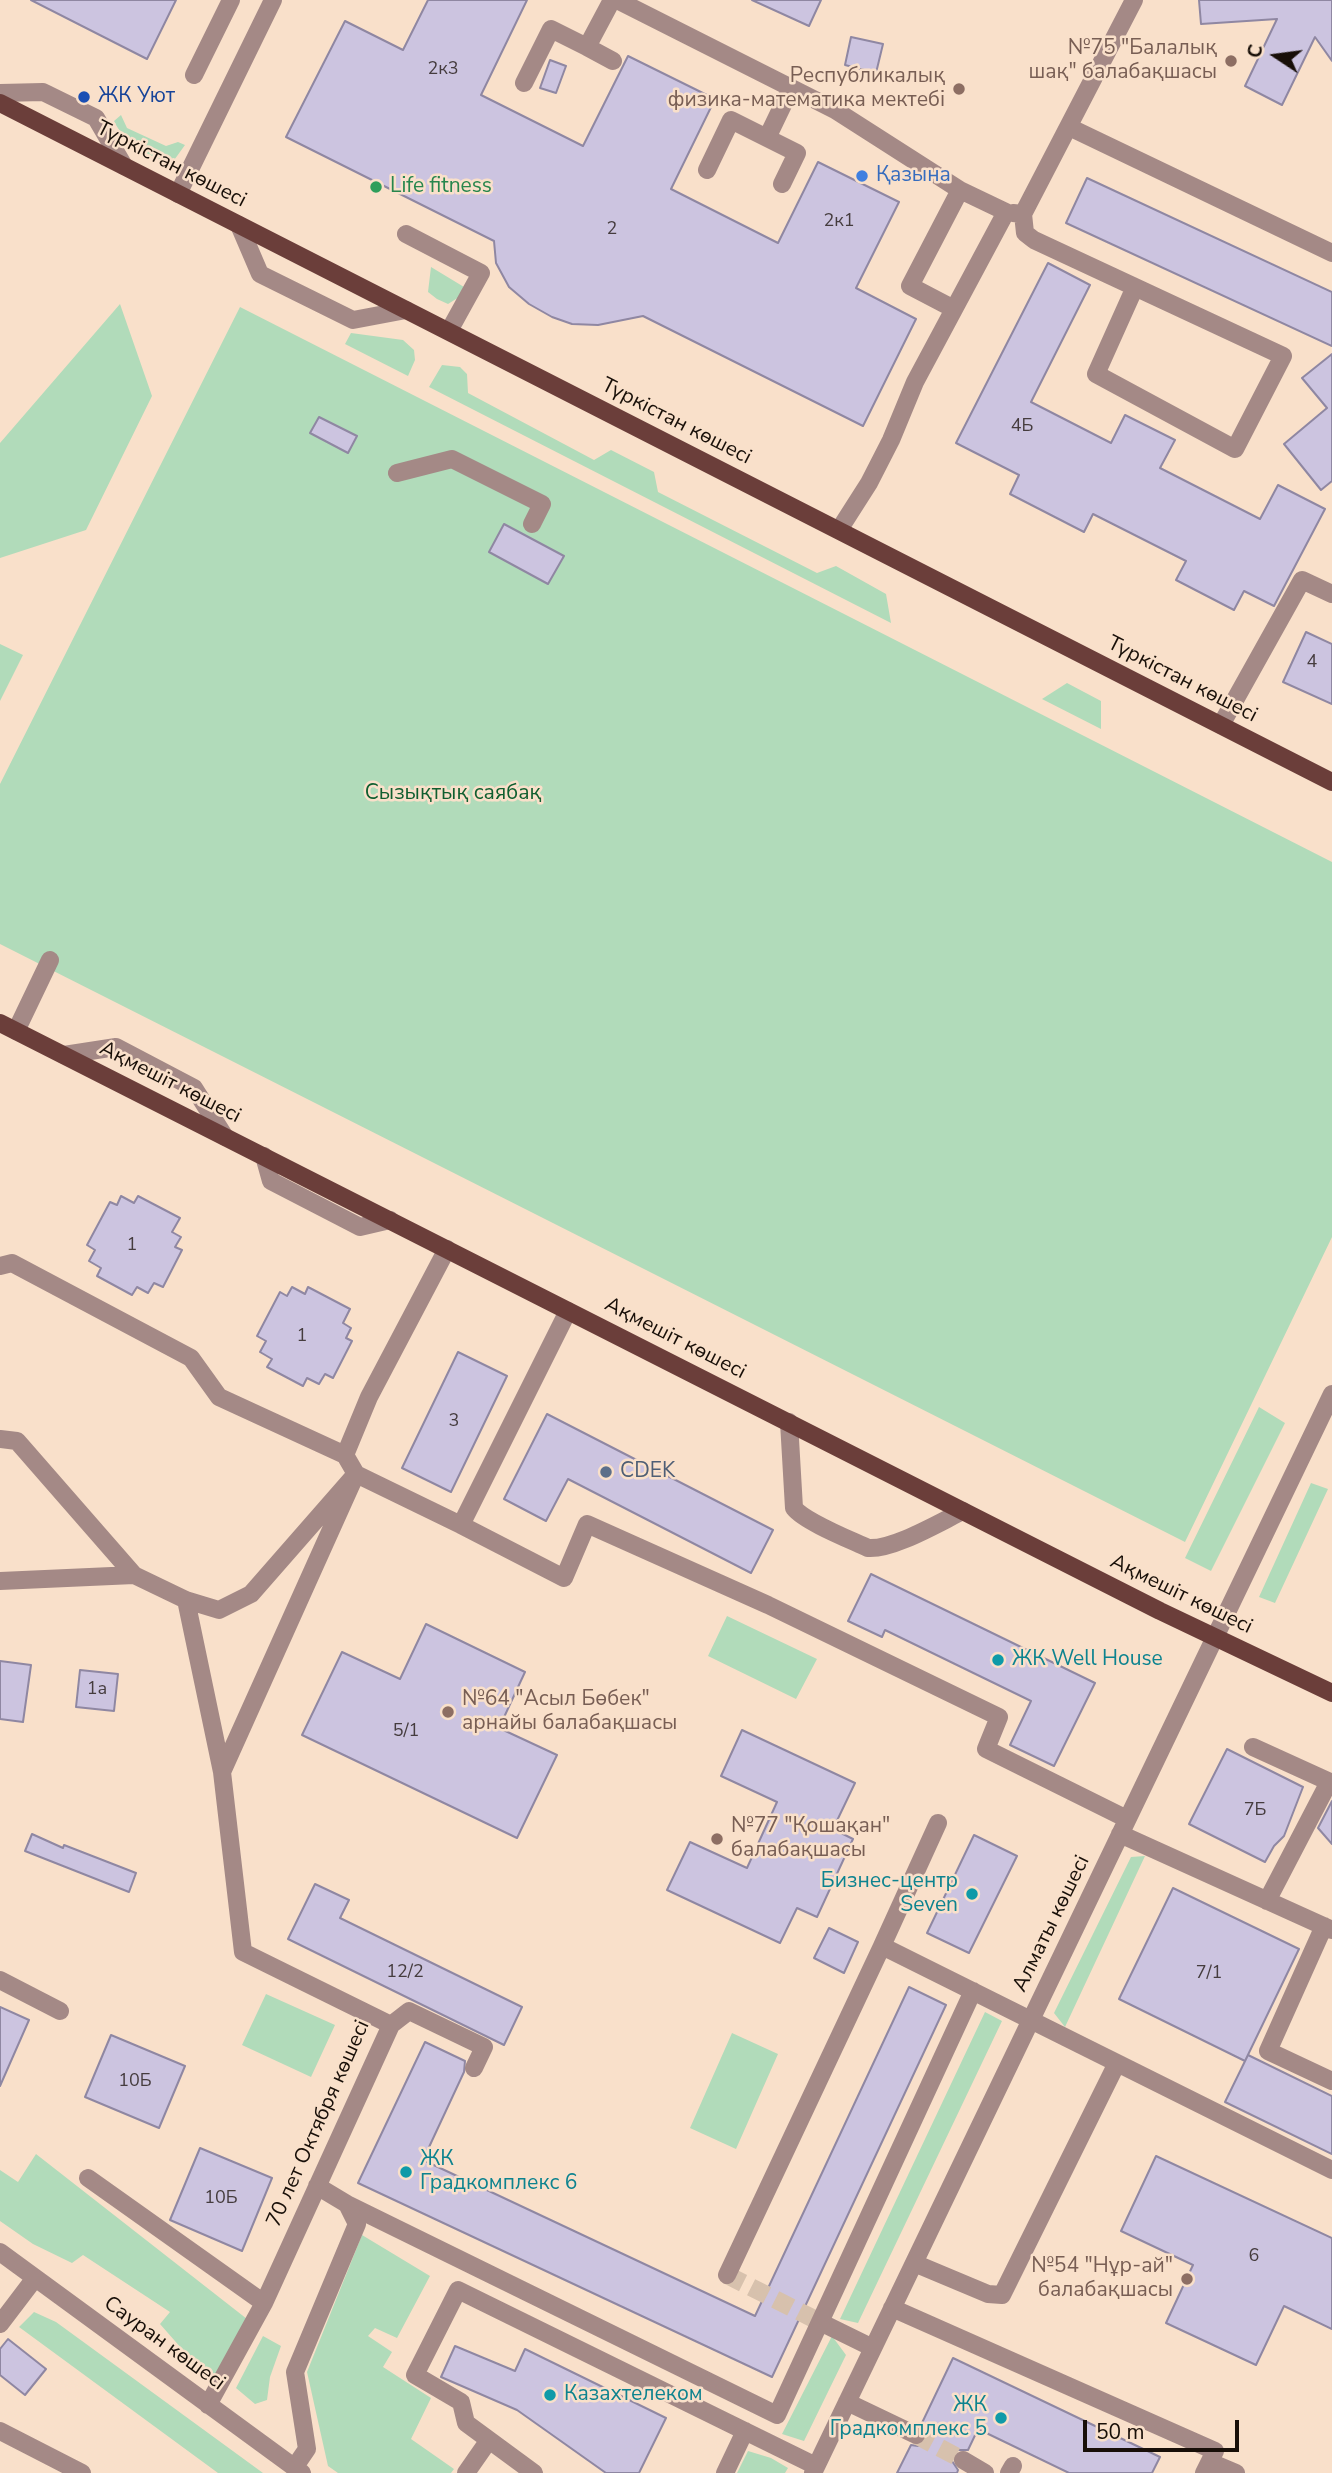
<!DOCTYPE html>
<meta charset="utf-8">
<style>
body{margin:0}
#map{position:relative;width:1332px;height:2473px;overflow:hidden;background:#f9e0ca;font-family:"Nunito Sans",sans-serif}
canvas{display:block}
.north{position:absolute;left:1241px;top:21px;width:70px;height:70px;-webkit-text-stroke:5px #f9e0ca;paint-order:stroke;rotate:283deg;font-size:19px;font-weight:700;line-height:28px;text-align:center;color:#180f08}
.north::after{content:'';display:block;margin:auto;width:24px;height:32px;background:#180f08;clip-path:polygon(50% 0,100% 100%,50% 72%,0 100%)}
.scale{position:absolute;left:1083px;top:2420px;width:156px;height:32px;box-sizing:border-box;border:4px solid #180f08;border-top:0;padding-left:9px;font-size:21px;line-height:24px;white-space:nowrap;color:#180f08;-webkit-text-stroke:5px #f9e0ca;paint-order:stroke}
</style>
<div id="map">
<canvas width="1332" height="2473"></canvas>
<div class="north">С</div>
<div class="scale">50 m</div>
</div>
<script>
const ctx = document.querySelector('canvas').getContext('2d');
ctx.lineJoin = 'round';
function paint(path, color) {
  ctx.fillStyle = color;
  ctx.fill(path, 'evenodd');
}
function stroke(path, color, width, dash) {
  ctx.strokeStyle = color;
  ctx.lineWidth = width;
  ctx.lineCap = dash ? 'butt' : 'round';
  ctx.setLineDash(dash || []);
  ctx.stroke(path);
}
function label(font, color, halo, rows, align = 'center') {
  ctx.font = font + ' "Nunito Sans",sans-serif';
  ctx.lineWidth = 5;
  ctx.setLineDash([]);
  ctx.textBaseline = 'middle';
  ctx.strokeStyle = halo;
  ctx.fillStyle = color;
  for (const [text, x, y, turn = 0] of rows) {
    ctx.save();
    ctx.translate(x, y);
    ctx.rotate((+turn || 0) * Math.PI / 180);
    ctx.textAlign = isNaN(turn) ? turn : align;
    if (halo) ctx.strokeText(text, 0, 0);
    ctx.fillText(text, 0, 0);
    ctx.restore();
  }
}
paint(new Path2D(`
 M121,115L127,128L166,146L178,142L185,145L172,163C149,158 124,142 114,121Z
 M431,267L464,287V294L448,304L437,299L428,292Z
 M120,304L152,396L86,530L0,558V443Z
 M240,307L1332,862V1237L1185,1542L0,944V784Z
 M351,333L403,340L414,350L415,360L408,376L345,344Z
 M442,365L460,367L467,374L468,393L594,460L611,450L654,472L658,492L817,573L836,566L886,594L891,623L429,387Z
 M0,644L23,655L0,701Z
 M1067,683L1101,701V729L1042,699Z
 M1259,1407L1285,1423L1211,1571L1185,1558Z
 M1311,1483L1328,1489L1275,1603L1259,1597Z
 M727,1616L817,1659L796,1699L708,1656Z
 M1145,1856L1065,2027L1054,2013L1131,1857Z
 M266,1994L335,2025L311,2077L242,2045Z
 M985,2012L1002,2021L858,2323L840,2319Z
 M732,2033L778,2054L736,2149L690,2128Z
 M36,2154L247,2319L211,2382L160,2324L170,2312L83,2255L72,2263L33,2244L0,2221V2170L18,2182Z
 M362,2235L430,2276L397,2338L375,2328L368,2336L392,2352L383,2367L431,2398L411,2439L454,2469L451,2473H338L328,2466L307,2372Z
 M34,2312L56,2322L263,2473H218L19,2327Z
 M263,2336L281,2346L270,2377L267,2400L255,2404L236,2388Z
 M832,2336L846,2355L804,2441L782,2434Z
 M748,2451L771,2458L788,2468L785,2473H737Z`), '#b1dbba');
const building = new Path2D(`
 M31,0H176L147,59Z
 M428,0H527L481,95L583,146L628,56L715,99L671,189L778,243L818,162L899,202L856,288L916,319L863,426L643,316L598,325L572,324L552,317L529,304L509,287L496,263L494,241L286,137L345,21L403,50Z
 M752,0H821L809,26Z
 M1199,0H1332V61L1315,37L1282,105L1245,86L1277,19L1201,24Z
 M851,37L883,44L876,73L845,65Z
 M550,60L566,66L556,93L540,88Z
 M1087,178L1332,292V346L1066,223Z
 M1048,263L1090,285L1031,402L1111,443L1125,415L1175,440L1160,468L1260,519L1278,485L1325,509L1274,606L1244,591L1234,610L1176,580L1186,561L1093,514L1084,532L1010,494L1019,475L956,443Z
 M1332,354V481L1321,490L1284,444L1327,408L1302,378Z
 M319,417L357,436L348,453L310,433Z
 M504,524L564,556L548,584L489,552Z
 M1306,632L1332,644V704L1283,682Z
 M121,1196L134,1203L138,1196L180,1218L172,1232L181,1237L175,1247L182,1250L163,1287L154,1283L148,1293L137,1287L132,1295L97,1276L101,1268L89,1261L95,1250L87,1245L110,1202L117,1205Z
 M292,1287L305,1294L308,1287L350,1309L343,1323L351,1328L346,1338L352,1341L333,1378L325,1374L319,1384L307,1378L303,1386L267,1367L272,1359L260,1352L266,1341L257,1336L280,1292L287,1296Z
 M458,1352L507,1376L451,1492L402,1468Z
 M547,1414L773,1530L751,1573L568,1479L546,1521L504,1499Z
 M871,1574L1095,1683L1054,1766L1010,1745L1031,1701L885,1630L882,1637L848,1621Z
 M426,1624L525,1672L499,1728L557,1755L517,1838L302,1735L342,1652L400,1679Z
 M0,1661L31,1665L23,1722L0,1719Z
 M80,1670L118,1674L114,1711L76,1707Z
 M742,1730L855,1783L833,1829L853,1839L817,1917L797,1908L780,1943L667,1890L690,1842L747,1868L777,1802L721,1776Z
 M1227,1749L1303,1787L1284,1836L1274,1846L1265,1862L1189,1824Z
 M1332,1801V1844L1318,1828Z
 M32,1834L63,1848L64,1845L136,1873L129,1892L25,1851Z
 M974,1835L1017,1856L969,1953L927,1933Z
 M315,1884L349,1900L340,1918L522,2007L504,2045L288,1939Z
 M1173,1888L1299,1949L1245,2061L1119,1999Z
 M829,1928L858,1942L844,1973L814,1958Z
 M909,1987L946,2005L772,2377L358,2183L425,2042L465,2061L464,2072L423,2160L755,2316Z
 M0,2007L29,2020L0,2086Z
 M111,2035L185,2066L159,2128L85,2097Z
 M1248,2055L1332,2096V2154L1225,2102Z
 M200,2148L272,2178L242,2251L170,2220Z
 M1156,2156L1332,2238V2329L1284,2306L1256,2365L1166,2323L1193,2265L1121,2231Z
 M8,2339L46,2369L25,2395L0,2375V2349Z
 M455,2346L515,2371L525,2349L666,2418L639,2473H606L517,2410L441,2377Z
 M953,2358L1160,2457L1152,2473H1069L978,2429L968,2450H958L953,2455L952,2461L958,2470L957,2473H897L911,2445L918,2446L926,2440L927,2433L921,2425Z`);
paint(building, '#ccc4e0');
stroke(building, '#8f87a2', 2);
stroke(new Path2D(`
 M727,2275L820,2322
 M916,2435L963,2460`), '#d7c1ad', 18, [18, 9]);
stroke(new Path2D(`
 M612,0L587,47L613,61
 M617,0L835,110L960,190L1006,212L915,382L891,440L869,483L839,530
 M194,75L231,0
 M524,83L551,29L587,47
 M0,93L43,92L96,118L124,166
 M1069,127L1332,253
 M767,138L797,153L782,184
 M707,170L731,120L767,138L791,88
 M178,194L273,0
 M1013,213L1023,214L1134,0
 M1023,214L1025,233L1034,240L1283,356L1235,449L1096,374L1135,287
 M239,225L260,274L353,320L406,310
 M406,234L481,273L449,331
 M954,309L910,286L960,190
 M397,473L452,459L542,504L532,524
 M1221,725L1302,580L1332,594
 M16,1031L50,960
 M64,1055L116,1047L194,1088L225,1137
 M264,1156L271,1181L360,1227L390,1220
 M0,1266L12,1263L191,1358L219,1397L345,1455
 M568,1311L461,1525L564,1578L587,1524L768,1605L999,1717L986,1749L1127,1819
 M789,1422L794,1508C805,1522 851,1540 868,1548C893,1550 940,1522 963,1511
 M0,1439L17,1441L134,1575
 M0,1581L134,1575L186,1600L219,1610L251,1594L356,1474L345,1455L369,1397L447,1249
 M186,1600L222,1772L243,1952L391,2025L264,2303L208,2405
 M1253,1747L1332,1783
 M222,1772L356,1474L461,1525
 M1120,1834L1332,1930
 M1267,1901L1329,1782
 M1324,1926L1268,2051L1332,2081
 M882,1946L938,1823
 M0,1980L60,2011
 M391,2025L409,2011L484,2047L474,2068
 M88,2178L264,2303
 M347,2204L777,2415L973,1991
 M0,2252L302,2473
 M914,2263L988,2294L1002,2295L1117,2063
 M727,2275L882,1946L1332,2170
 M892,2308L1215,2451L1204,2473
 M820,2322L873,2348
 M0,2324L35,2278
 M847,2402L916,2435
 M0,2431L82,2473
 M963,2460L985,2473
 M1210,2462L1236,2473
 M294,2468L307,2449L295,2372L357,2224L347,2204L317,2186
 M466,2473L489,2440
 M534,2473L466,2423L461,2402L415,2375L458,2290L816,2466
 M725,2473L745,2431
 M813,2473L1332,1394
 M1009,2473L1013,2466`), '#a48986', 18);
stroke(new Path2D(`
 M0,103L1332,782
 M0,1023L1160,1611L1332,1693`), '#6b3e3a', 18);
for (const [x, y, r, color] of [
 [1231,61,7,"#8d6e63"],
 [959,89,7,"#8d6e63"],
 [84,97,7,"#1a4fb4"],
 [862,176,7,"#3f7fe0"],
 [376,187,7,"#2e9e5b"],
 [606,1472,7,"#5c6f8a"],
 [998,1660,7,"#0f9aa8"],
 [448,1712,7,"#8d6e63"],
 [717,1839,7,"#8d6e63"],
 [972,1894,7,"#0f9aa8"],
 [406,2172,7,"#0f9aa8"],
 [1187,2279,7,"#8d6e63"],
 [550,2395,7,"#0f9aa8"],
 [1001,2418,7,"#0f9aa8"]
]) {
  const dot = new Path2D();
  dot.arc(x, y, r, 0, 2 * Math.PI);
  ctx.fillStyle = color;
  ctx.fill(dot);
  stroke(dot, '#f9e0ca', 2.5);
}
label('18px', '#453c3e', null, [
 ["2к3",443,70],
 ["2к1",839,222],
 ["2",612,230],
 ["4Б",1022,427],
 ["4",1312,663],
 ["1",132,1246],
 ["1",302,1337],
 ["3",454,1422],
 ["1а",97,1690],
 ["5/1",406,1732],
 ["7Б",1255,1811],
 ["12/2",405,1973],
 ["7/1",1209,1974],
 ["10Б",135,2082],
 ["10Б",221,2199],
 ["6",1254,2257]
]);
label('21px', '#785e54', '#f9e0ca', [
 ["№75 \"Балалық",1217,49],
 ["шақ\" балабақшасы",1217,73],
 ["Республикалық",945,77],
 ["физика-математика мектебі",945,101],
 ["№64 \"Асыл Бөбек\"",462,1700,"left"],
 ["арнайы балабақшасы",462,1724,"left"],
 ["№77 \"Қошақан\"",731,1827,"left"],
 ["балабақшасы",731,1851,"left"],
 ["№54 \"Нұр-ай\"",1173,2267],
 ["балабақшасы",1173,2291]
], 'right');
label('21px', '#164399', '#f9e0ca', [
 ["ЖК Уют",98,97]
], 'left');
label('21px', '#180f08', '#f9e0ca', [
 ["Түркістан көшесі",171,165,27],
 ["Түркістан көшесі",676,422,27],
 ["Түркістан көшесі",1182,680,27],
 ["Ақмешіт көшесі",170,1083,27],
 ["Ақмешіт көшесі",675,1339,27],
 ["Ақмешіт көшесі",1181,1595,26],
 ["Алматы көшесі",1052,1924,-64],
 ["70 лет Октября көшесі",319,2124,-66],
 ["Сауран көшесі",164,2344,36]
]);
label('21px', '#366cbe', '#f9e0ca', [
 ["Қазына",876,176]
], 'left');
label('21px', '#27864d', '#f9e0ca', [
 ["Life fitness",390,187]
], 'left');
label('21px', '#105e2f', '#f9e0ca', [
 ["Сызықтық саябақ",453,794]
]);
label('21px', '#4e5e75', '#f9e0ca', [
 ["CDEK",620,1472]
], 'left');
label('21px', '#0d838f', '#f9e0ca', [
 ["ЖК Well House",1012,1660],
 ["Бизнес-центр",958,1882,"right"],
 ["Seven",958,1906,"right"],
 ["ЖК",420,2160],
 ["Градкомплекс 6",420,2184],
 ["Казахтелеком",564,2395],
 ["ЖК",987,2406,"right"],
 ["Градкомплекс 5",987,2430,"right"]
], 'left');
</script>
